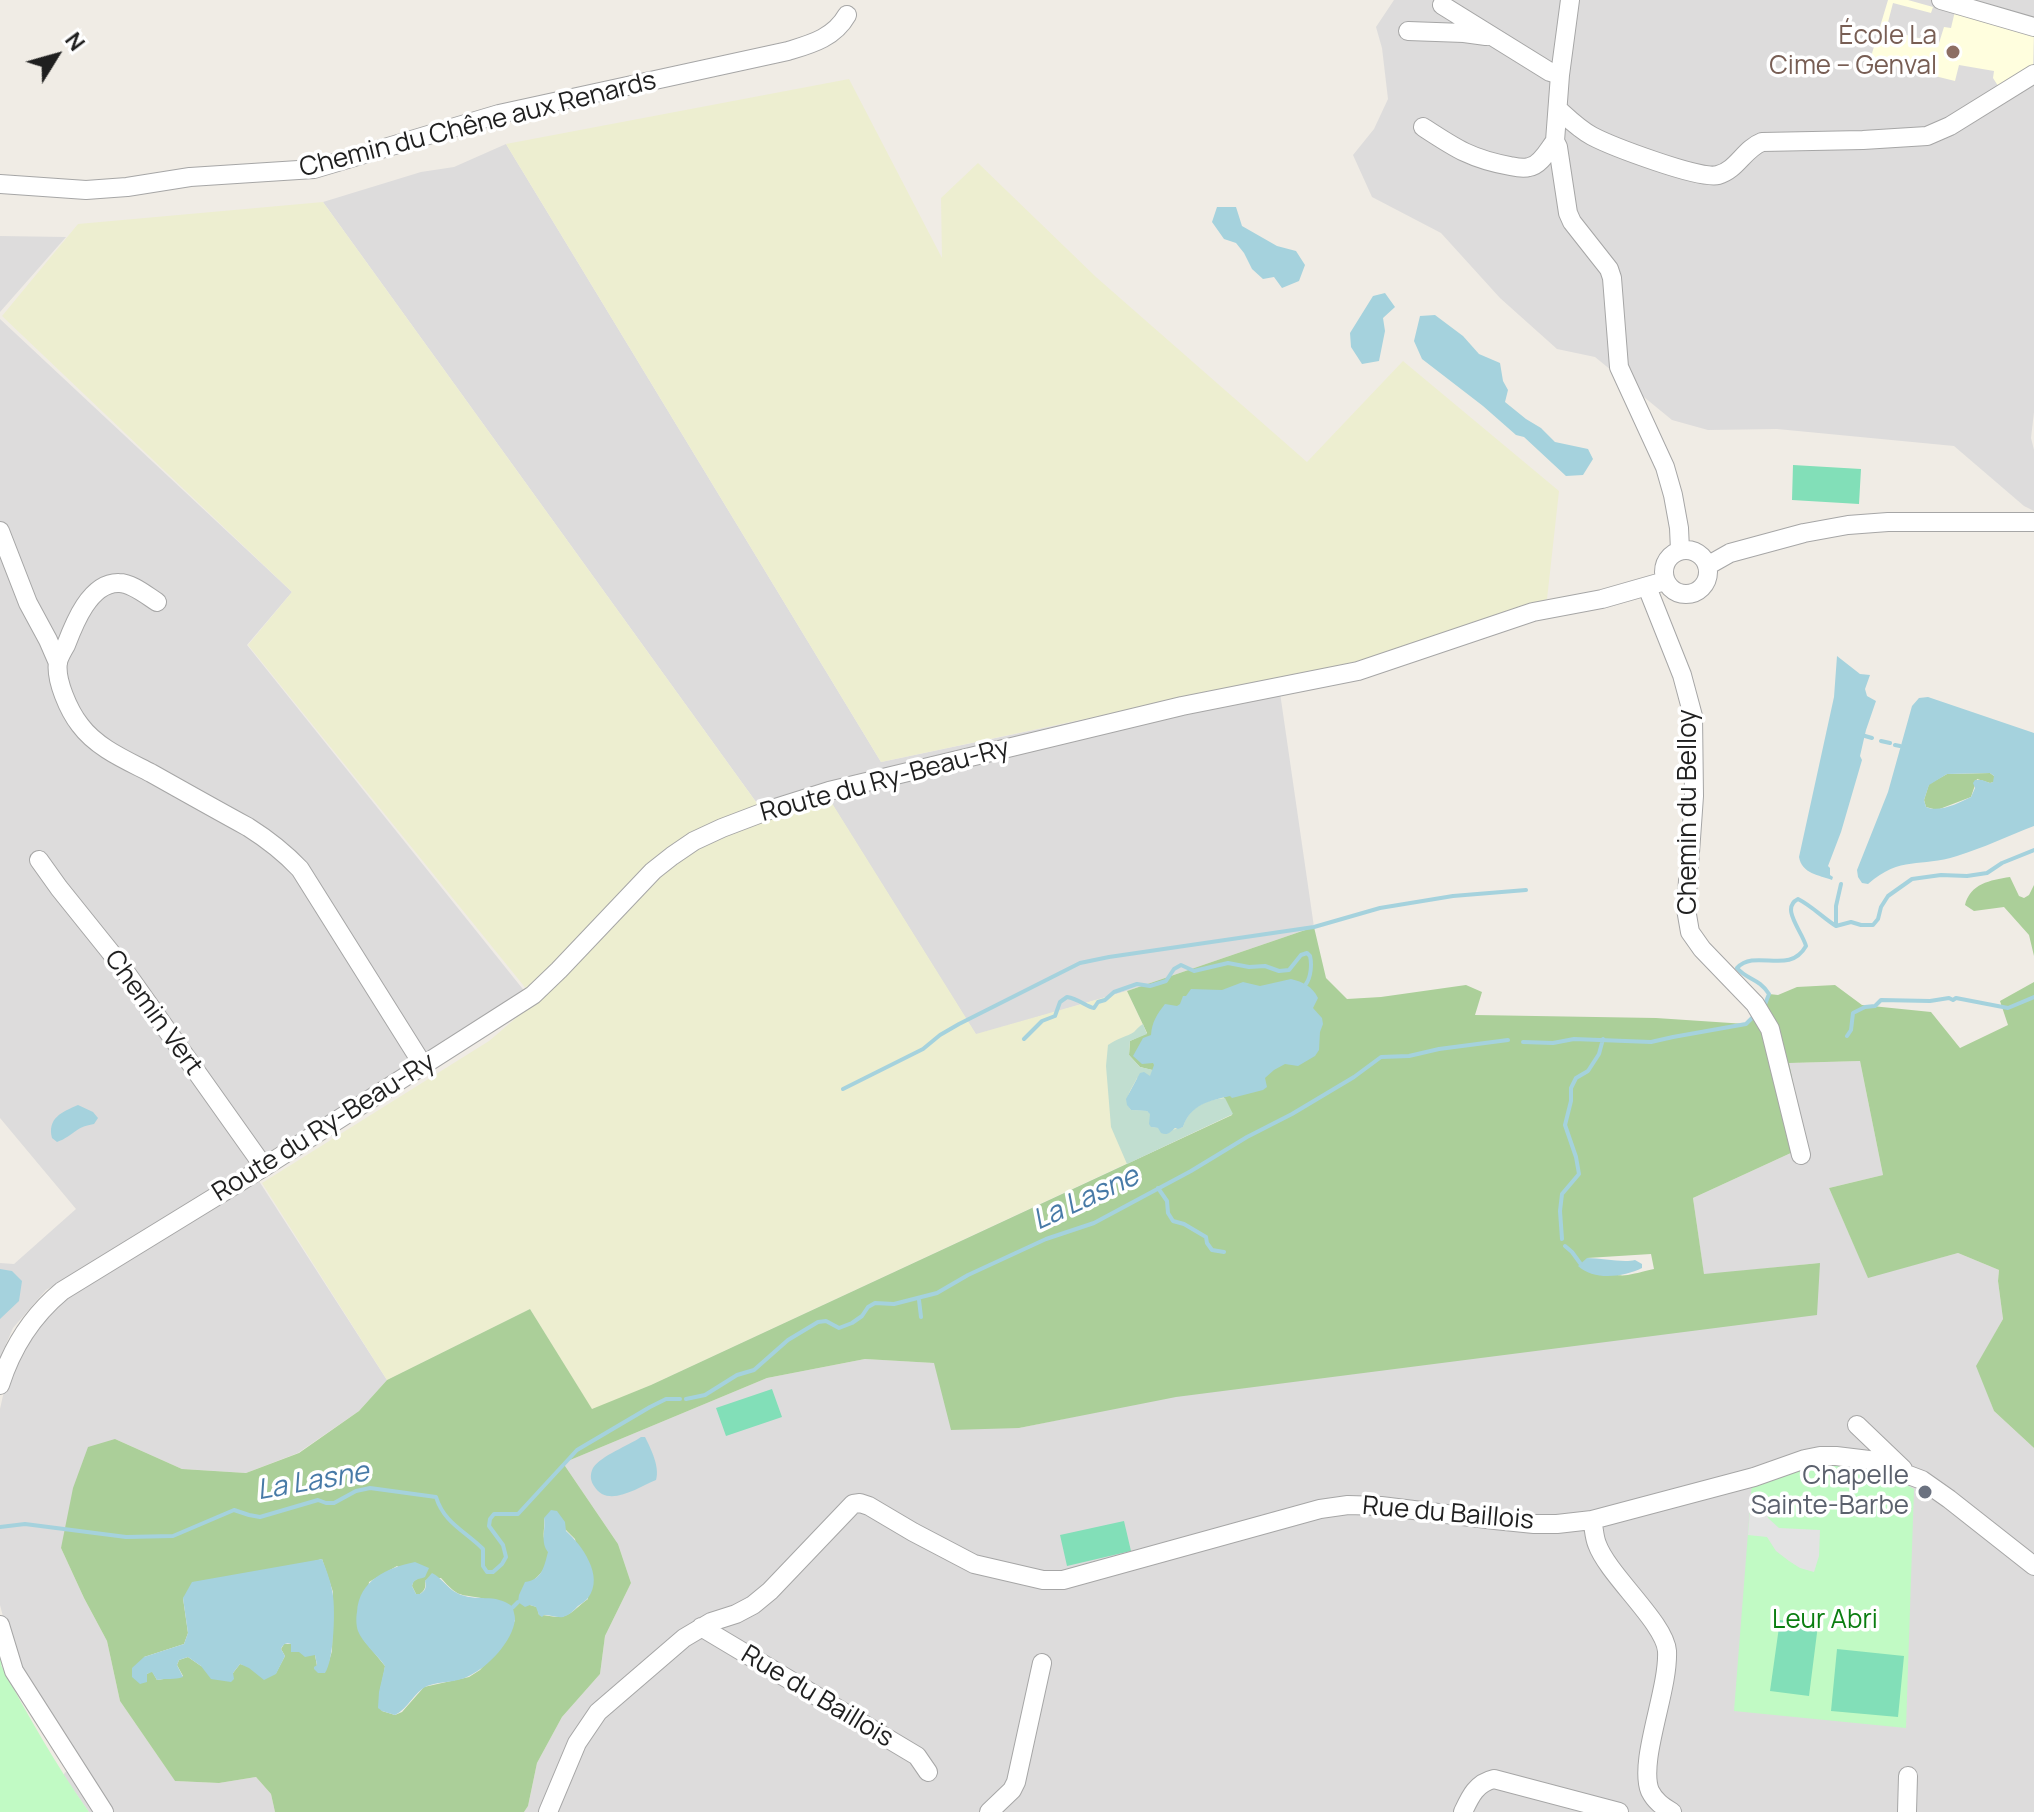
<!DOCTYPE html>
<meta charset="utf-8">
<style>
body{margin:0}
#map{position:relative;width:2034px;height:1812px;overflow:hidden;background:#f0ece5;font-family:Manrope,sans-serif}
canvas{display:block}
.north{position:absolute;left:16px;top:16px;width:80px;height:80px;-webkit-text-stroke:6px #fff;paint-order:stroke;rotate:53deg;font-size:22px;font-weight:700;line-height:32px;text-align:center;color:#1f1f1f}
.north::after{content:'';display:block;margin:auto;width:28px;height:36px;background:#1f1f1f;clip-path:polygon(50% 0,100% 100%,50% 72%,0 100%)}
</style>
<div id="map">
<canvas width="2034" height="1812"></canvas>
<div class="north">N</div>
</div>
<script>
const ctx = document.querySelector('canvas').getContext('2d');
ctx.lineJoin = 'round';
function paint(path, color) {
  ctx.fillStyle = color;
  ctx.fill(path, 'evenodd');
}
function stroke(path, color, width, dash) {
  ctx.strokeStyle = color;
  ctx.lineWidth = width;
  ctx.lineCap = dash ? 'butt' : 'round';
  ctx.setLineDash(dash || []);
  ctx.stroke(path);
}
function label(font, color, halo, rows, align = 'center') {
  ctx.font = font + ' Manrope,sans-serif';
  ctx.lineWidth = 7;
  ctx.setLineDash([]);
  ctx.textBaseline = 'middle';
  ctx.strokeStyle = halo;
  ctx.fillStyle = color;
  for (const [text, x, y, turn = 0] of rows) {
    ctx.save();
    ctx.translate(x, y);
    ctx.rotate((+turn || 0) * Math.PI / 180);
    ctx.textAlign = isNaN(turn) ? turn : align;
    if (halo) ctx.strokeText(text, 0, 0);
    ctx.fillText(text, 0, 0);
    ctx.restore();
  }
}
paint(new Path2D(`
 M1394,0H2034V412L2031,438L2034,450V511L2024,506L1954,446L1777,429L1708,430L1672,420L1595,357L1557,349L1500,298L1441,233L1372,197L1353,155L1374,129L1388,99L1382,48L1376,27Z
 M506,144L881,762L1278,679L1314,927L1127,991L976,1035L830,801L769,820L323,202L421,172L454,167Z
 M0,236L66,237L0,312Z
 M0,319L292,592L247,645L526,993L264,1155L136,1238L46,1290L13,1328L0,1358V1263L14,1264L76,1209L0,1118Z
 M1860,1061L1883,1175L1829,1188L1868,1277L1958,1253L1999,1270L1998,1281L2003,1319L1977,1366L1994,1411L2034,1448V1812H524L528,1806L537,1763L562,1717L600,1674L605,1636L631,1583L618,1544L563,1463L767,1378L865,1359L935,1363L1019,1428L1819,1263L1704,1275L1693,1198L1806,1146L1788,1063Z
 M257,1178L387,1380L359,1411L298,1453L246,1473L182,1469L115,1439L61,1548L84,1598L107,1641L120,1701L175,1781L219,1783L256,1777L271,1794L275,1812H89L63,1775L77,1759L14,1658L0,1605V1409L4,1391L17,1355L55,1302Z`), '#dddcdc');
paint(new Path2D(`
 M1888,0H1908L1933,7L1931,13L1893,3L1886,30L1939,43L1944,27L1951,28L1955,11L2034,32L2033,70L2000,89L1993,78L1994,71L1959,65L1955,81L1870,60Z`), '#fffede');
paint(new Path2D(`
 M849,79L942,258L941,198L978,163L1096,277L1307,462L1403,361L1559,491L1547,599L1341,670L1208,693L881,762L506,144Z
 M323,202L769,820L830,800L976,1034L1127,991L1147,1034L1140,1067L1219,1087L1233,1114L651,1385L592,1410L530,1309L387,1380L262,1183L489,1041L536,1001L248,645L292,592L2,316L78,224Z`), '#edeed0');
paint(new Path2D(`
 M1990,773L1994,776V782L1990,783L1977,779L1971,797L1937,810L1926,807L1924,800L1929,784L1947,774Z
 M2010,877L2019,896L2024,898L2029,895L2034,885V956L2029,935L2004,907L1974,911L1965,905C1970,884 1990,880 2010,877Z
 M1314,927L1326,978L1347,999L1381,997L1466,985L1482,992L1475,1015L1656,1018L1746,1024L1764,1007L1769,994L1778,995L1797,987L1835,985L1862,1005L1931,1012L1960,1048L2008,1025L2000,1001L2034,982V1448L1994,1411L1976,1366L2003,1319L1998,1281L1999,1270L1958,1253L1868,1278L1829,1188L1883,1175L1860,1061L1789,1063L1806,1146L1693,1198L1704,1274L1820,1263L1817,1315L1176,1397L1019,1428L951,1430L934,1363L865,1359L767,1378L563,1463L618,1544L631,1583L605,1636L600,1674L562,1717L537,1763L528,1806L524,1812H275L271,1794L256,1777L219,1783L175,1781L120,1701L107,1641L84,1598L61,1548L73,1488L88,1447L115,1439L182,1469L246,1473L299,1453L359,1411L387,1380L530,1309L592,1409L651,1385L1232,1115L1219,1087L1140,1067L1129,1055L1130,1041L1147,1033L1127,991ZM1651,1254L1654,1269C1616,1278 1620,1280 1587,1258ZM544,1518L566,1530L575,1539L588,1599C579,1605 570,1617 559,1617C553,1617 546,1615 539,1615L537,1607L530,1605L531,1582C540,1576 549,1565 548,1552C548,1548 544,1544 544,1539C543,1531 545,1526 544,1518ZM322,1559L333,1592L332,1651L329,1661L314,1669L317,1666L315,1655L291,1650V1644H284L281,1649L285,1656L276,1673L240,1664L233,1673L201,1666L188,1657L179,1660L177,1665L183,1676L157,1680L152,1671L147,1674L144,1657L184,1644L188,1633L183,1598ZM397,1566L418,1578L413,1582L412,1586L416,1594H420C425,1590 426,1587 425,1581L429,1578H441C458,1597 458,1594 481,1598C492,1600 505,1613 515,1620L506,1641L480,1670L469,1677L424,1687L402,1712L395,1715L382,1711C376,1695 383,1683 385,1666L363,1639L369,1582Z`), '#abcf99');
paint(new Path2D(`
 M1143,1024L1147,1034L1130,1041L1129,1055L1140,1067L1153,1070L1151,1076L1137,1078C1132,1089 1122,1099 1131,1110L1147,1111L1151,1114V1127L1172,1130L1183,1127C1190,1107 1205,1100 1225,1098L1233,1114L1127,1164L1111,1127L1106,1066L1108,1045C1116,1039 1128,1036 1134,1032C1137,1029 1139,1026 1143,1024Z`), '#c1ded0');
paint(new Path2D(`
 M1813,1464L1870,1466L1914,1489L1906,1728L1734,1711L1752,1482Z
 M0,1643L6,1663L1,1665C28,1716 56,1765 89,1812H0Z`), '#c1fac4');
paint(new Path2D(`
 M1793,465L1861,469L1859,504L1792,500Z
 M772,1389L782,1417L726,1436L716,1408Z
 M1124,1521L1131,1551L1067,1566L1060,1535Z
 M1780,1620L1818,1625L1809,1696L1770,1691Z
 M1837,1649L1904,1656L1898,1717L1831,1711Z`), '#82dfb8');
paint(new Path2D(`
 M1750,1510H1766L1768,1518L1779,1528L1820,1530L1819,1556L1814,1572L1800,1568L1789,1561L1776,1551L1767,1537L1748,1535Z`), '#e3e3e3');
paint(new Path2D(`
 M1217,207H1236L1242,226L1277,246L1296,251L1305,265L1299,281L1282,288L1274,277L1263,279L1252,269L1244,253L1236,243L1224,239L1212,222Z
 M1385,293L1395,307L1383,318L1385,331L1379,361L1362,364L1351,347L1350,333L1373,296Z
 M1435,315L1463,336L1479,354L1500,363L1503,381L1508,390L1505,402L1526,419L1541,428L1555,442L1588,449L1593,459L1583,475L1566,476L1524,437L1516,435L1483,406L1422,359L1414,341L1420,316Z
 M1837,656L1860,674L1870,675L1865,689L1867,696L1876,701L1866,730L1860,756L1862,760L1841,832L1828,866L1830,868V875L1833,877L1832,880C1819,875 1802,874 1799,857L1834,697Z
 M1928,697L2034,733V826C2008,836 1983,848 1957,856C1920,868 1901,855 1868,884L1862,883L1858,877L1857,870L1888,792L1912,706L1919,698ZM1990,773L1994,776L1993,782L1990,783L1982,780H1975L1973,783L1975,788L1971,797C1959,803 1939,813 1926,807L1924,800L1929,785L1947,774Z
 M1291,979C1303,982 1312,986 1318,998L1313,1008L1322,1018L1323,1024L1320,1032L1319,1050L1315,1056L1298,1066L1285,1064L1274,1070L1265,1078L1267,1087L1263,1090L1232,1098L1230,1096C1209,1101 1191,1104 1183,1127L1178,1129L1175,1128C1170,1132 1168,1136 1161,1133L1158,1128L1151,1127L1149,1124L1150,1114L1147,1111L1131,1110L1127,1105L1126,1099L1140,1073L1144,1072L1150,1076L1154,1065L1153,1063L1142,1064L1133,1056L1143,1038L1151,1035C1152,1022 1157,1014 1165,1004L1177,1006L1180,1004L1183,996H1186L1191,989L1222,990L1243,982L1260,986Z
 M78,1105L93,1112L98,1118L94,1124C74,1127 74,1136 57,1142L52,1138C47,1118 62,1112 78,1105Z
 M1587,1258C1602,1258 1623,1263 1635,1260L1642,1264V1268C1624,1277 1594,1281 1578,1266Z
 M0,1269L12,1271L22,1281L19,1301L0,1319Z
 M641,1437H645C651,1449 660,1467 656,1480C638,1487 608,1509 594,1486C590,1480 590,1474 593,1468C602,1455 628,1446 641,1437Z
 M551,1510L557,1511L565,1522L566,1531C581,1544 605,1576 588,1598C586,1601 582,1603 578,1606C574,1610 570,1615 563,1617C557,1618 550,1615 544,1615L542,1617L539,1615L536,1607L530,1605L525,1607L518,1602L519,1595L525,1582C542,1580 544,1567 548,1552C540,1542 546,1530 544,1518Z
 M322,1559C326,1569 330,1579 332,1590C336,1605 334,1661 325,1673H318L314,1669V1667L317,1665L315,1655L305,1657L299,1652H291V1644C286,1642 283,1644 281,1649L285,1656L276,1674L264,1680L249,1668L240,1664L233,1673L234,1679L231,1682L211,1679L201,1666L188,1657L179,1660L177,1665L183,1677C174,1680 167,1678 157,1680L152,1672L147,1674V1682L140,1684L132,1677V1668L144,1657L184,1644L188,1633L183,1598L192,1582Z
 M415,1562L429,1568L425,1577C418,1580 414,1578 412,1586L416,1594H420C425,1591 427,1587 425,1581L432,1573C442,1578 447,1588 457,1593C476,1603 495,1592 513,1607C513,1611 515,1615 515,1619C513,1641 488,1667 469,1676C456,1683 440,1681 427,1686C414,1692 408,1709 395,1715L382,1711L378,1708L379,1692L385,1666C378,1656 362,1642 358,1631C356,1625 356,1617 357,1612C359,1580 387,1568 415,1562Z`), '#a5d2dd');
stroke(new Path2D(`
 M1865,736L1872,738
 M1881,741L1890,743
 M1895,745L1900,746
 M1836,925V906L1841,884
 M1764,1007L1769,994C1759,978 1747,980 1737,968C1756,948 1789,976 1806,946C1802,931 1780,908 1798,899C1812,906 1823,918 1836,926L1851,922L1861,925H1873L1878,919L1881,907L1888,896L1912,879L1941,875L1967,876L1987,873L2002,863L2034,850
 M1847,1036L1851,1030L1853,1013L1865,1007L1875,1006L1881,1000L1930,1001L1949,998L1953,1000L1956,998L2008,1008L2034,997
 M1024,1039L1042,1021L1055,1016L1060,1002L1067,997C1079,999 1087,1007 1094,1008L1098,1002L1105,1000L1114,992L1137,984L1150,986L1166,981L1174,969L1181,965L1194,971L1228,963L1249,967L1265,966L1279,971L1289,970L1301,955L1307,953L1310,956C1312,964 1311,977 1306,984
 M1523,1042L1553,1043L1574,1039L1651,1042L1673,1037L1746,1024L1754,1016
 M843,1089L923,1049L940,1035L959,1024L1080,963L1109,957L1314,927L1380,908L1453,896L1526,890
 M1158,1188L1167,1201L1168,1213L1173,1221L1184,1224L1206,1237L1207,1243L1212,1250L1224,1252
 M1562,1239L1560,1211L1562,1194L1579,1174L1576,1157L1565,1125L1571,1101V1088L1576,1078L1588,1071L1599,1054L1603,1039
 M1565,1246L1572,1252L1580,1263
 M919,1300L921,1317
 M686,1399L705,1395L737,1375L754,1370L788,1340L818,1322L826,1321L839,1328L852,1323L862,1316L868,1307L875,1303L894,1304L937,1293L968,1275L1046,1239L1094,1223L1191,1171L1247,1137L1292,1114L1354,1077L1381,1057L1409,1056L1439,1049L1508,1040
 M0,1527L25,1524L126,1537L173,1536L234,1510L249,1515L260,1517L318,1500L326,1503H334L356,1491L370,1488L436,1497C444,1523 465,1531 483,1549V1566L487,1572H493L502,1564L506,1557L503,1545L489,1526L490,1519L494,1514H518L577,1450L650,1407L666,1399H680
 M513,1607L518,1602`), '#a5d2dd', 4);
const minor = new Path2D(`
 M1570,0L1560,75L1555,141L1558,147L1568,213L1572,222L1609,269L1612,278L1619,367L1665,467L1673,495L1679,528L1680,550
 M1941,0L2034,27
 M1442,5L1550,72L1560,75
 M1408,31L1464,33L1486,36
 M1558,109C1569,119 1579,129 1592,136C1611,146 1700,180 1718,175C1737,170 1744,149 1762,142L1863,140L1927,136L1950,126L2034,74
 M1423,127C1455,148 1471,159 1510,166C1515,167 1523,169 1529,167C1541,165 1548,150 1555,141
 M0,184L86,190L127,187L190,177L314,169L499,114L788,51C811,44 834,38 847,15
 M0,531L28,603L48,640L58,663
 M1664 572a22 22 0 1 1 44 0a22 22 0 1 1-44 0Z
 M1707,566L1730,553L1804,533L1848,525L1888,522H2034
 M1647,587L1682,675L1693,716L1694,796L1686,909L1690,932L1702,949L1755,1004L1770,1029L1801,1155
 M157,602C146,595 132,583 119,583C90,582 74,624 66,645C63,650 59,657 58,662C55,680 69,711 80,725C97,748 126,760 151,773C183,791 215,809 248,827C267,839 284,852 300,869L423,1065
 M39,860L59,888L120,964L264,1167
 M0,1385C12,1347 32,1316 62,1291L264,1167L533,995L559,970L653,871L672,856L694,841L722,828L772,809L829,791L1182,706L1358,671L1533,612L1602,599L1665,581
 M1857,1425L1903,1469
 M1592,1520C1594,1527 1594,1537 1597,1544C1608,1575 1665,1623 1667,1651C1669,1690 1638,1761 1650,1791C1655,1801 1662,1806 1672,1812
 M0,1625L14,1671L104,1812
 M701,1627L917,1756L928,1772
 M548,1812L577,1743L598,1712L684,1638L711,1622L736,1614L753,1605L770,1591L853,1504L860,1503L869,1506L913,1532L974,1564L1043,1580H1063L1320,1509L1348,1505L1381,1506L1495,1520L1534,1524H1557L1592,1520L1754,1477L1805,1459L1820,1456H1836L1869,1460L1922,1480L1949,1499L2034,1566
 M989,1812L1012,1790L1016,1782L1042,1663
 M1463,1812C1470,1797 1476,1783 1494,1779L1619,1812
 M1907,1812L1908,1776`);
stroke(minor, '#a6a6a6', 20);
stroke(minor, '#fff', 18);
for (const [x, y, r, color] of [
 [1953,52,8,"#8d6e63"],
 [1925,1492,8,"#6b7280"]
]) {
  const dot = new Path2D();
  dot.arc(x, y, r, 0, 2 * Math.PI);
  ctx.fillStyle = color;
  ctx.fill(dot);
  stroke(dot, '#fff', 3);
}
label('26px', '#785e54', '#fff', [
 ["École La",1937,37],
 ["Cime – Genval",1937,67]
], 'right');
label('26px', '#1f1f1f', '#fff', [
 ["Chemin du Chêne aux Renards",478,125,-14],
 ["Route du Ry-Beau-Ry",885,781,-15],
 ["Chemin du Belloy",1689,812,-90],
 ["Chemin Vert",153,1013,54],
 ["Route du Ry-Beau-Ry",324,1128,-32],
 ["Rue du Baillois",1448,1514,5],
 ["Rue du Baillois",817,1697,31]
]);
label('26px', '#5b616d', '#fff', [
 ["Chapelle",1909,1477],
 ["Sainte-Barbe",1909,1507]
], 'right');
label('26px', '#0b7e11', '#fff', [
 ["Leur Abri",1825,1621]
]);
label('italic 28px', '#477aa7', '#fff', [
 ["La Lasne",1086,1199,-25],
 ["La Lasne",313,1482,-10]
]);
</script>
